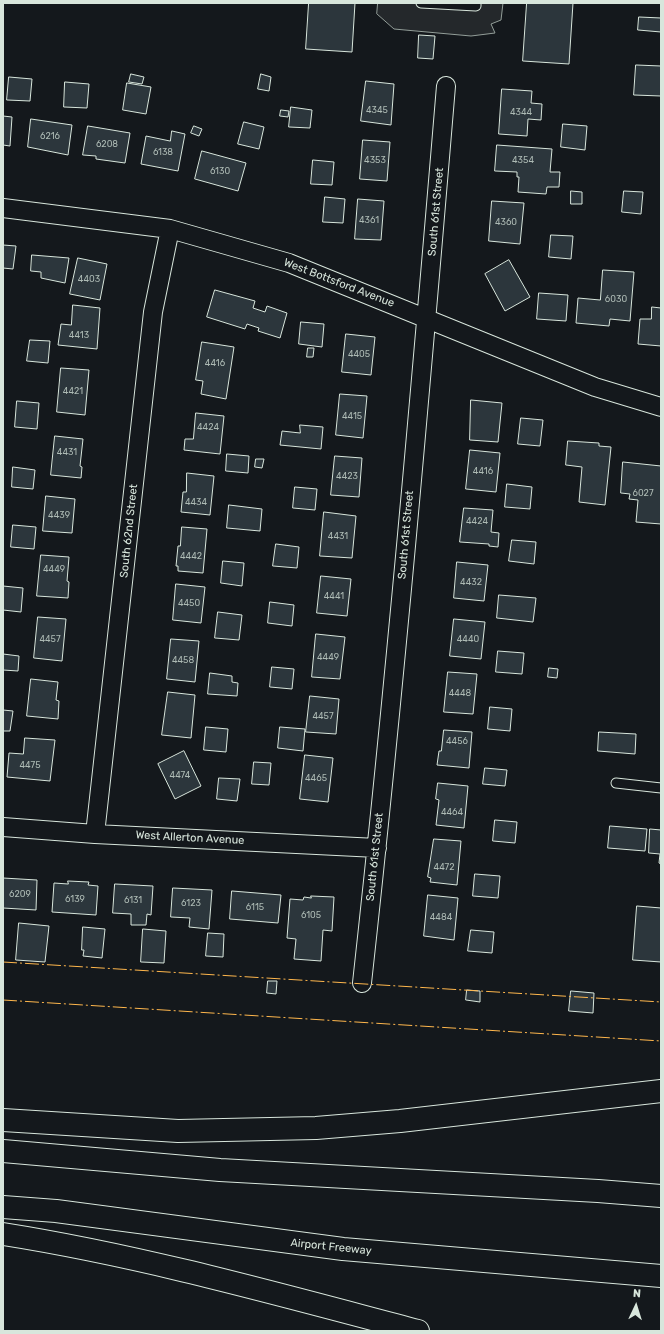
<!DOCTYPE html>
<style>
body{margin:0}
#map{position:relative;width:664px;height:1334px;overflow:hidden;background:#14181c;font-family:Rubik,sans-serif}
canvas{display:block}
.frame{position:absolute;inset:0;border:4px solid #d8e6dc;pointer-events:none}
.north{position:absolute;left:616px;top:1286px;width:40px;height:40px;-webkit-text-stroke:3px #14181c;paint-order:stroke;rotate:4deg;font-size:11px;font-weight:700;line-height:16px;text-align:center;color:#d8e6dc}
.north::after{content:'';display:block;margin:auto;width:14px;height:18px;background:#d8e6dc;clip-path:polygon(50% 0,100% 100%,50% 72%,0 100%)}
</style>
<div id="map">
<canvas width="664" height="1334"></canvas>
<div class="frame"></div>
<div class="north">N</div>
</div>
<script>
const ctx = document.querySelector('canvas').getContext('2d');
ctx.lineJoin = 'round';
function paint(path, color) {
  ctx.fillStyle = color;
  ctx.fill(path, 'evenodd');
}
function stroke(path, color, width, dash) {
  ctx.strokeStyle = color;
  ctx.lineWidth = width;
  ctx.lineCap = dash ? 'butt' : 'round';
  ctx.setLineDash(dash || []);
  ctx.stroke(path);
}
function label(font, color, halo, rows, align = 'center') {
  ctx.font = font + ' Rubik,sans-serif';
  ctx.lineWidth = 3;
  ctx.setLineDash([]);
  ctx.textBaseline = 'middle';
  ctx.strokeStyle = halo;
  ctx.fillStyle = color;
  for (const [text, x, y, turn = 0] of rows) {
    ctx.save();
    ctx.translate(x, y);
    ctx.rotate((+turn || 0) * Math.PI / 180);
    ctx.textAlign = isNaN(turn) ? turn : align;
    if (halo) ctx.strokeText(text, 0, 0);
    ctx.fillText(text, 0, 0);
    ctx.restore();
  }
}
const parking = new Path2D(`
 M378,3H503L501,20L491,24L495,33L471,36L394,29L377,14Z`);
paint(parking, '#24282b');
stroke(parking, '#939e99', 1);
const building = new Path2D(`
 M309,3H355L352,52L306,49Z
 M527,3H573L569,64L523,61Z
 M639,17L661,18V32L638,30Z
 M419,35L435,36L433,59L418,58Z
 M636,65L661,66V96L634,95Z
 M131,74L144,77L142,84L129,82Z
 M261,74L271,77L269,91L258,89Z
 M9,77L32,79L30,101L7,100Z
 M366,81L394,84L391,125L361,121Z
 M65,82L89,84L87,108L64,107Z
 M127,83L151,87L146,114L123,110Z
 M502,89L532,91L531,103L542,104L541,120L528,119L527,136L499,134Z
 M291,107L312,110L310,128L289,127Z
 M281,110L289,111L288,117L280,116Z
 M3,116L12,117L10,146L3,145Z
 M31,119L72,125L68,155L28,147Z
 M244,122L264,127L259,149L238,144Z
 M563,124L587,126L585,150L561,147Z
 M88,126L130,133L125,163L96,159V156L83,155Z
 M194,126L202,129L199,136L191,133Z
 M172,131L185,134L178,171L141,164L146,136L170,141Z
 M363,140L390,142L387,181L360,179Z
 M497,145L552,149L550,172H560L559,187H547L546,194L518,192L519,177H517V172L495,171Z
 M202,151L246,163L238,191L195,179Z
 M313,160L334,162L332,185L311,184Z
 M571,191L582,192V204H571Z
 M624,191L643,192L641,214L622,212Z
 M325,197L345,199L343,223L323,222Z
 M358,199L384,201L381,240L355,239Z
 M492,201L524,203L520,244L489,241Z
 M551,235L573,236L571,259L549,257Z
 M3,245L16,246L13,269L3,268Z
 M32,255L69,258L65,283L41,278V272L31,271Z
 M78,258L107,264L100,300L70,294Z
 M509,260L530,297L505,311L485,274Z
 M603,270L634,272L630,321L610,319L609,326L576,323L578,298L600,300Z
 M215,290L255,301L253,308L265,312L267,306L287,313L280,338L258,331L259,328L247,324L245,329L207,317Z
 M539,293L568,295L566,321L537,319Z
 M73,305L100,308L97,349L58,345L61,324L71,325Z
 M652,307L661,308V346L638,344L640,319H651Z
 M301,322L324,324L322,347L299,344Z
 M346,334L375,337L371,375L342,372Z
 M30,340L50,341L48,363L27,361Z
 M202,342L234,347L226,399L201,394L203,381L196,380Z
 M308,348H314L313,357H307Z
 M61,368L89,370L85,415L57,412Z
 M340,394L367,396L363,438L336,435Z
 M471,400L502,403L498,442L470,440Z
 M17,401L39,403L37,429L15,427Z
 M196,413L224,416L220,454L184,450L185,439H193Z
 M521,418L543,420L540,446L518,444Z
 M300,425L323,427L321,449L280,445L282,431L300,433Z
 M55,436L83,439L80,466L82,467L81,478L51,475Z
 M568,441L599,443V446L611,447L605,505L579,502L582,467L566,465Z
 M470,450L500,453L496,492L466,489Z
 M227,454L249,456L248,473L226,471Z
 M335,456L362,458L359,497L331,495Z
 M256,459H264L262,468L255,467Z
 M623,462L661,466V524L636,522L638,500L629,499L630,494L621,493Z
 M13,467L35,470L33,489L12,487Z
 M187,473L214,476L210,515L181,512L183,492H186Z
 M507,484L532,487L530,509L505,507Z
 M295,487L317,489L315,510L293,508Z
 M46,496L75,499L72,533L43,531Z
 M229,505L262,509L260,531L227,528Z
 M464,508L493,510L491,532L499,533L498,547L489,546V544L460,542Z
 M324,512L356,516L352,558L320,556Z
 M13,525L36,527L34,549L11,547Z
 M182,527L207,529L203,573L178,571V566H176L178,546H180Z
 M512,540L536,542L534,564L509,561Z
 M276,544L299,547L297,568L273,566Z
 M41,555L69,557L67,581L69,582L68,598L37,596Z
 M223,561L244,563L242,586L221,583Z
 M457,562L488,565L484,601L454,598Z
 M321,576L351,579L347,616L317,613Z
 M176,584L205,587L201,623L173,620Z
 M3,586L23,588L21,612L3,610Z
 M499,595L536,598L533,622L497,618Z
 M270,602L294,605L292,626L268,623Z
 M218,612L242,615L239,640L215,638Z
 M38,617L66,619L62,661L34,658Z
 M454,619L485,622L481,659L450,656Z
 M316,634L345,637L340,679L312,677Z
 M171,639L199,641L195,682L167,679Z
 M498,651L524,653L522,674L496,672Z
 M3,654L19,656L18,671L3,670Z
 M272,667L294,669L292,689L270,687Z
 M549,668L558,669L557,678L548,677Z
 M448,672L477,674L473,714L444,712Z
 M210,673L232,676V682L238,683L237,696L208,694Z
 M31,679L58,682L56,700L59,701L58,719L27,716Z
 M168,692L195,695L191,738L162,735Z
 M310,696L339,699L336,734L306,732Z
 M490,707L512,709L510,731L488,729Z
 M3,710L13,711L10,731H3Z
 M206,727L228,729L226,752L204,750Z
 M280,727L305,729L303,751L278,748Z
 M444,730L472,732L469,768L437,765L439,751H441Z
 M599,732L636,734L635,754L598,751Z
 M25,738L55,740L50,781L7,777L9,753L23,754Z
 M184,751L201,786L175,799L158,764Z
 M305,755L333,758L328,802L300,799Z
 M254,762L271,763L269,785L252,784Z
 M485,768L507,770L505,786L483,784Z
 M219,778L240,779L237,801L217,799Z
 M438,783L468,786L464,828L436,825L439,800L436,799Z
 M495,820L517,822L515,843L493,841Z
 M610,826L647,829L645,851L608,848Z
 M650,829L661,830V864L659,863L660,854L649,853Z
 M434,839L461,841L457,885L430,882L431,878L428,877Z
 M475,874L500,876L498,898L473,896Z
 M3,878L37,880L36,910L3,908Z
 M68,881L89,882L88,885L98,886L96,915L52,912L54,883L68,884Z
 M115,884L153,886L151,915L147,914L146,925H131V914L113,913Z
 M173,888L212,890L209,929L189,927L190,918L171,917Z
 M232,891L281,895L278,923L230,919Z
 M428,895L458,898L454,940L424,936Z
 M311,896L334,897L332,931L323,930L321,961L294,959L296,939L287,938L290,899L303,900L304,897L311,898Z
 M637,906L661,908V962L633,960Z
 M19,923L49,926L45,962L16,960Z
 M83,927L105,929L102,958L83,956L84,950H82Z
 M143,929L166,931L164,963L141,962Z
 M471,930L494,932L492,953L468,951Z
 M208,933L224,934L223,957L206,956Z
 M268,981H277L276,994L267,993Z
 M467,990L480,991V1002L466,1000Z
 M571,991L594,993L593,1013L569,1011Z`);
paint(building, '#2c363c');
stroke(building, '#d8e6dc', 1);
const service = new Path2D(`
 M421,3L476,6V3
 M616,783L661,788`);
const minor = new Path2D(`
 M3,208L170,229L289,263L595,387L661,407
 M3,827L95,834L377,848
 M95,834L153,312L170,229
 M362,983C395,685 421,385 446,86`);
const motorway = new Path2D(`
 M3,1120L178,1131L316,1128L400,1121L661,1091
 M3,1151L220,1170L598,1191L661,1196
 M3,1207L56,1211L343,1249L661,1276
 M3,1234C143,1256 281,1295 418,1331`);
stroke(service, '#d8e6dc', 11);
stroke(minor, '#d8e6dc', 20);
stroke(motorway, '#d8e6dc', 24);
stroke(service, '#14181c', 9);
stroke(minor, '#14181c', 18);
stroke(motorway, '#14181c', 22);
stroke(new Path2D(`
 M3,962L661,1002
 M3,1000L661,1041`), '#ffb74d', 1, [14, 3, 2, 3]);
label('9px', '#adbab4', null, [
 ["4345",377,110],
 ["4344",521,112],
 ["6216",50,136],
 ["6208",107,144],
 ["6138",163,152],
 ["4353",375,160],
 ["4354",523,160],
 ["6130",220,171],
 ["4361",369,220],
 ["4360",506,222],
 ["4403",89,279],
 ["6030",616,299],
 ["4413",79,335],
 ["4405",359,354],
 ["4416",215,363],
 ["4421",73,391],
 ["4415",352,416],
 ["4424",208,427],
 ["4431",67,452],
 ["4416",483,471],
 ["4423",347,476],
 ["6027",643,493],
 ["4434",196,502],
 ["4439",59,515],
 ["4424",477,521],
 ["4431",338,536],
 ["4442",191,556],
 ["4449",54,569],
 ["4432",471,582],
 ["4441",334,596],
 ["4450",189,603],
 ["4457",50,639],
 ["4440",468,639],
 ["4449",328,657],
 ["4458",183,660],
 ["4448",460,693],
 ["4457",323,716],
 ["4456",457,741],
 ["4475",30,765],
 ["4474",180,775],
 ["4465",316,778],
 ["4464",452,812],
 ["4472",444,867],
 ["6209",20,894],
 ["6139",75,899],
 ["6131",133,900],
 ["6123",191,903],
 ["6115",255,907],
 ["6105",311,915],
 ["4484",441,917]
]);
label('11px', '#d8e6dc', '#14181c', [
 ["South 61st Street",436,212,-85],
 ["West Bottsford Avenue",339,283,21],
 ["South 62nd Street",129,531,-84],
 ["South 61st Street",406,535,-85],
 ["West Allerton Avenue",190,838,3],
 ["South 61st Street",375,857,-84],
 ["Airport Freeway",331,1247,6]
]);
</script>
